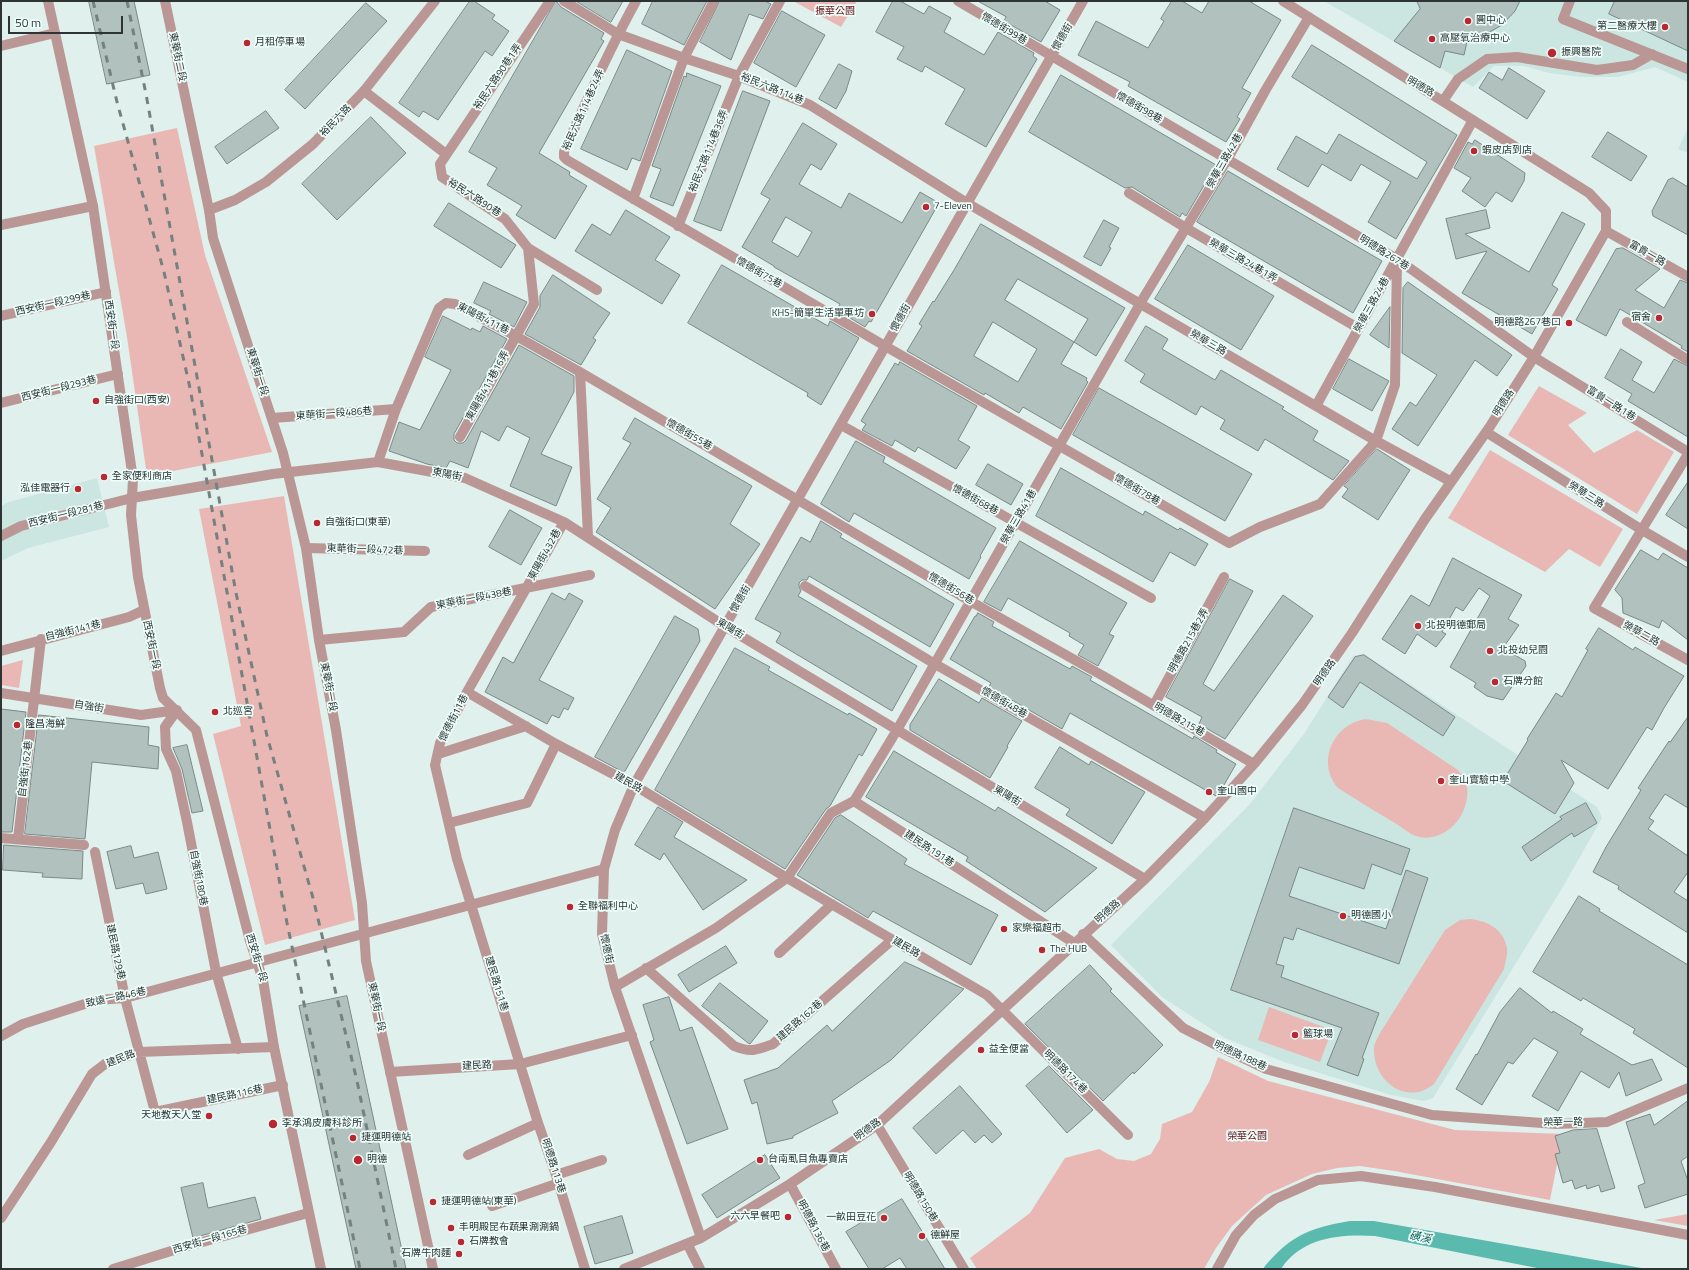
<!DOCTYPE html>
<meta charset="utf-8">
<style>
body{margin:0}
#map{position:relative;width:1689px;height:1270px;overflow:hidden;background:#dff0ed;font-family:"Titillium Web",sans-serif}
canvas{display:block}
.frame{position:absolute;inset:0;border:2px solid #2d3433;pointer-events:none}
.scale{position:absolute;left:8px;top:16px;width:115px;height:18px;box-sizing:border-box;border:2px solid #2d3433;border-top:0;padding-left:5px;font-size:12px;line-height:14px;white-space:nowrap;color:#2d3433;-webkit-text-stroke:3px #ecfdfa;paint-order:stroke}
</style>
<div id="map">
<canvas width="1689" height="1270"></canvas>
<div class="frame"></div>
<div class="scale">50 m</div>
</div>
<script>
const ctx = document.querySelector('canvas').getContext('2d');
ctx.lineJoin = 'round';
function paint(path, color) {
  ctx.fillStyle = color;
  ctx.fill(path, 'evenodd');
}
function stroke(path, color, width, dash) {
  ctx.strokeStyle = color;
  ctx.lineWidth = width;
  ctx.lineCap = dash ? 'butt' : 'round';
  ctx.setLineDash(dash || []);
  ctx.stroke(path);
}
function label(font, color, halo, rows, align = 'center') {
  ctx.font = font + ' "Titillium Web","Noto Sans TC",sans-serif';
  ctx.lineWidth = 3.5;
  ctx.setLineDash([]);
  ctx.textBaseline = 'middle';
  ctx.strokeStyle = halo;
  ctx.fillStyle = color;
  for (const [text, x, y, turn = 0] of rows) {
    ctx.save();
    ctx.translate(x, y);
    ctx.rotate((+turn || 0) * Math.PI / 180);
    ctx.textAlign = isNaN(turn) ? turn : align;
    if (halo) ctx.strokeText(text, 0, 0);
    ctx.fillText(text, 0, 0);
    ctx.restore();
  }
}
paint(new Path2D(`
 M1324,1H1688V82L1655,67L1618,77H1582L1549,73L1524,66H1494L1473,87Z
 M1688,128V153L1678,149Z
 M97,478L109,527L28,548L1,561V506L9,502Z
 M1364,654L1597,807L1602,818L1564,885L1433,1098L1424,1101L1391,1095L1284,1062L1225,1038L1162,997L1111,945L1250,804L1304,734L1353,656Z`), '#cbe5e1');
paint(new Path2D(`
 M793,1H857L841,27Z
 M177,128L205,255L272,452L147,476L127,337L94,146Z
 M1539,386L1587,413L1568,425L1594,453L1637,430L1674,452L1637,514L1508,435Z
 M1490,450L1623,529L1600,567L1569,549L1545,572L1448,518Z
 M284,496L355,920L265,945L213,734L241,726L199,509Z
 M23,660L19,688L1,685V666Z
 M1366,719L1387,723L1458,770C1468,781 1470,794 1464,809C1458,827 1436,843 1416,836C1409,834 1402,827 1395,823C1376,812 1357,800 1338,788C1316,762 1333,724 1366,719Z
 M1470,919C1487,921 1503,928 1507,948C1508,955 1505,963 1504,969L1434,1084C1406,1107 1372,1080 1374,1047C1375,1042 1378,1037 1380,1033L1445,930L1460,920Z
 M1269,1007L1332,1030L1320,1062L1258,1040Z
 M1218,1057L1268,1081L1455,1130L1563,1134L1550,1200L1394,1171L1360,1166L1337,1168L1312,1174L1266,1195L1232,1226L1216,1248L1204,1269H977L970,1258L1030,1213L1065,1158L1099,1149L1117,1159L1134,1161L1151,1154L1160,1139L1162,1124L1192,1112L1209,1082Z
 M1688,1214V1226L1654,1220Z`), '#e9b8b4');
paint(new Path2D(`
 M1350,1221H1374L1647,1269H1542L1375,1236C1340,1234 1302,1237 1281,1269H1263C1266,1264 1271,1259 1275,1255C1297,1232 1320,1226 1350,1221Z`), '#5abaae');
const building = new Path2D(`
 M89,1H134L150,75L107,84Z
 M470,1H474L495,15L492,19L509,31L492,56L485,51L438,120L423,111L419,117L399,103Z
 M556,1L561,7L604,33L601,39L604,41L539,153L570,172L569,175L587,186L555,239L516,215L522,206L487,185L497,168L469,152Z
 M576,1H623L611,22Z
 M653,1H707L684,45L642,24Z
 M720,1H765L771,4L763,19L749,14L731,60L700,42Z
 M893,1H900L924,14L929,6L951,18L944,32L984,55L998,32L1034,53L1033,56L1037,59L986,147L945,124L965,89L925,66L922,72L897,59L904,47L876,32Z
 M978,1H1045L1060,10L1041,42L1004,21L1006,17Z
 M1172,1H1182L1202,13L1209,1H1249L1281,20L1242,88L1251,93L1237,117L1240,119L1226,142L1128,86L1130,82L1078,55L1096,21L1148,48L1164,21L1161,19Z
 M1417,1H1520L1515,11L1502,25L1486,34L1468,37L1464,55L1445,51L1440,68L1394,41L1420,9Z
 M1615,1H1688V51L1609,14Z
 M366,3L387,21L305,109L285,90Z
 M782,11L825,35L796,87L754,63Z
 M1312,45L1457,135L1396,239L1368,222L1391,182L1361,164L1351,181L1322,164L1308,187L1277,169L1296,136L1327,154L1339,134L1417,179L1427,162L1292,77Z
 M627,50L672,71L640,161L632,158L627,170L581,149Z
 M839,64L852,71L846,91L836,109L819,99Z
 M1509,68L1545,91L1527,119L1479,88L1489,72L1502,80Z
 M687,73L721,86L673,206L650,197L661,169L652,166L684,76L686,77Z
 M1061,75L1216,165L1186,216L1182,213L1180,217L1132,187L1125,188L1029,132Z
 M743,91L770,101L721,231L694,221Z
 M266,111L279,128L227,164L215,147Z
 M371,117L406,153L337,220L302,184Z
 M803,123L837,144L821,170L811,164L799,184L841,208L849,193L902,223L920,192L939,203L871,322L869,321L865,327L837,310L840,304L774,267V266L742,247L770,199L761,194ZM786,217L812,232L798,257L772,242Z
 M1608,132L1647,156L1631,181L1592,157Z
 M1475,140L1525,173L1524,181L1512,202L1496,192L1485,207L1462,191L1471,178L1454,168L1468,142L1472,144Z
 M1228,171L1382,261L1353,313L1197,222Z
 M1673,178L1688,187V235L1653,216L1652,211L1668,180Z
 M449,203L516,245L501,268L434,226Z
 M626,210L670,237L655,260L680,275L662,304L575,251L592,224L610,235Z
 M1486,210L1490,228L1465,234L1529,272L1562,212L1585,224L1552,285L1558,289L1532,334L1462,293L1487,251L1456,259L1446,219Z
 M1104,220L1119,228L1109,247L1111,248L1101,266L1084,257Z
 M981,224L1125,308L1096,356L1074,342L1061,364L1087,378L1086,380L1088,382L1061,429L1023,407L1019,413L985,393L984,395L907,351L922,326L919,324L933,301L934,302L954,270ZM1018,279L1088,319L1074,342L1005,300ZM993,322L1037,349L1018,382L974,356Z
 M1188,245L1274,296L1241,350L1155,299Z
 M1623,248L1660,269L1635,290L1664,308L1680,280L1688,283V352L1681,348L1682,346L1620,309L1606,336L1576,320L1616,249Z
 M722,265L828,326L830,321L859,338L821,405L807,396L808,393L688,323Z
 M553,275L610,313L593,338L596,340L581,365L525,334L540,307V296Z
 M484,282L527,302L514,327L489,314L491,311L474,303Z
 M1408,282L1512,355L1497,376L1475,360L1418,446L1392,429L1410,402L1416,406L1437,375L1402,353L1403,288Z
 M1390,307L1389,348L1370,335Z
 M443,316L471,330L472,328L480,332L483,326L507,339L454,434V440L457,443H463L466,440L519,345L574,376V392L541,454L572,467L556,506L510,486L530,438L507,426L499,441L481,431L468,468L450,461L446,468L427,464L389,451L399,422L420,430L451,370L425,357Z
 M1146,326L1168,339L1162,349L1215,380L1221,370L1284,407L1282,409L1318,431L1313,440L1349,461L1333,480L1265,439L1258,451L1220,429L1225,420L1201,406L1196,415L1140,382L1145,374L1125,361Z
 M1621,349L1642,362L1632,380L1654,393L1674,359L1688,366V437L1628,401L1632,394L1605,378Z
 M1349,359L1389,381L1372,411L1333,389Z
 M900,362L977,406L958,440L970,447L956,469L918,447L915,452L895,440L892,446L862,430L866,424L861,421L895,363L898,365Z
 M1099,388L1252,474L1225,521L1073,435Z
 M635,418L752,486L730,524L760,544L715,609L596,532L611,508L597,499L631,443L623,439Z
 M856,441L885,457L883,462L996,528L980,556L981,557L969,579L854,513L849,522L821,504Z
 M1377,449L1410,470L1378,520L1342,497L1348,489L1344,486Z
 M988,464L1023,484L1011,505L976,485Z
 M1061,468L1143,515L1145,511L1178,530L1180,528L1208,544L1195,566L1170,552L1153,582L1036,516Z
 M1688,482V529L1666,515Z
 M510,510L542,528L521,565L489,547Z
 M821,521L842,534L840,537L954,604L930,647L809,576L807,580H802L799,583V586L801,591L798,596L917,666L892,711L776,642L781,633L755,619L801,537L810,542Z
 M1020,541L1127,603L1109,634L1114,636L1098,666L1078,655L1084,645L1069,636L1070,633L1008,598L1001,611L984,602Z
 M1641,550L1658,560L1663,553L1688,568V640L1662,620L1659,628L1623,613L1622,598L1615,590Z
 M1453,558L1522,595L1508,619L1519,625L1503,648L1525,661L1526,666L1503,700L1487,696L1474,687L1476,683L1450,667L1490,596L1479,588L1463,611L1456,607L1442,632L1446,634L1436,647L1417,634L1405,654L1382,639L1411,595L1429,606Z
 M1230,579L1253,591L1203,684L1214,691L1283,595L1313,616L1225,739L1199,724L1202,717L1166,697Z
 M552,593L565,600L569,593L583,601L539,680L574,698L568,710L564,708L559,718L552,715L547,724L485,692L503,657L513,663Z
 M978,613L994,622L992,626L1070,669L1072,666L1092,677L1090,680L1193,739L1194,736L1217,750L1216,752L1236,764L1220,792L1216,796L1070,713L1062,729L989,687L991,683L950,659L975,616H976Z
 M675,616L698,629L700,641L625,771L623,772L595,757Z
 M1599,628L1633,650L1635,647L1684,676L1664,708L1652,730L1647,727L1608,789L1561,760L1574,783L1555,814L1503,781L1528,740L1527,739L1556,693L1562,697L1588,650L1586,649Z
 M735,648L770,667L768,670L848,715L849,713L877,729L862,756L859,754L830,806L826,809L785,869L655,790Z
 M1364,655L1455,717L1443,736L1360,682L1343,708L1328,697L1355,657Z
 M939,679L979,703L982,698L1022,721L1007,746L1008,747L990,778L910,730V725Z
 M1,709L26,712L12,832H1Z
 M39,715L149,727L148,745L159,747L158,769L92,762L85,839L25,834Z
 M1688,717V808L1665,794L1649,818L1654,821L1648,829L1688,856V872L1674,892L1688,901V933L1618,889L1619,886L1593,872L1606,847L1641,790L1638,788L1669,741L1670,742Z
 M187,745L203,811L192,813L182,769L173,748Z
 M1060,747L1089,765L1091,761L1145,792L1112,844L1066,815L1070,809L1035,788Z
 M894,751L995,811L998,807L1097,868L1045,912L966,861L968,857L866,797Z
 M1586,803L1597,823L1574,837L1572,833L1531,861L1522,847L1562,819L1560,817Z
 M658,807L683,822L674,837L747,880L703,910L664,853L660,860L635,845Z
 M1294,808L1410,849L1401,875L1372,864L1364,889L1299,867L1289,896L1386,929L1406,870L1428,878L1399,964L1297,928L1293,940L1284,937L1276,964L1284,966L1281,977L1379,1013L1362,1058L1364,1059L1358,1076L1327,1065L1342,1028L1231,990Z
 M841,815L907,859L904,864L998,915L971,965L873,911L868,918L797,875L835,818Z
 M4,845L83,851L82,879L42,877L43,873L3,870Z
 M131,846L134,858L158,852L167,889L146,894L143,883L116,889L107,852Z
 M1579,896L1600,909L1599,911L1688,965V1068L1633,1033L1635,1029L1583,998L1581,1001L1533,972Z
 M726,946L737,963L689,992L678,975Z
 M905,962L964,989L891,1060L832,1101L838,1113L793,1136V1138L767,1144L757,1102L752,1104L744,1080L778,1068L827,1025L832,1031Z
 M1090,965L1112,989L1110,991L1163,1045L1134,1074L1133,1072L1103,1101L1025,1024Z
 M720,983L768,1021L750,1044L748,1043L702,1006Z
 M1520,988L1552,1013L1553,1011L1583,1029L1580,1034L1632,1065L1652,1059L1662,1080L1626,1096L1619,1072L1609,1088L1581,1071L1558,1111L1532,1096L1558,1052L1534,1038L1513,1064L1508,1062L1482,1105L1456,1089L1476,1054L1477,1055L1500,1012Z
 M347,996L406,1269H356L299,1006Z
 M669,997L680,1031L692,1027L728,1129L687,1144L650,1042L654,1040L643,1005Z
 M1049,1066L1093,1110L1067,1133L1026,1086Z
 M960,1086L1002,1134L992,1143L984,1135L975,1143L963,1130L936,1154L913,1128Z
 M1688,1101V1156L1681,1161L1688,1181V1194L1645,1208L1638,1186L1645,1183L1626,1122L1650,1114L1654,1125Z
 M1597,1129L1615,1188L1601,1192L1599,1185L1587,1189L1586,1185L1575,1189L1572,1180L1563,1183L1555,1154L1560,1153L1555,1136L1573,1130Z
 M765,1155L780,1178L717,1218L702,1195Z
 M203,1183L208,1208L255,1197L261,1219L193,1238L181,1188Z
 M902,1199L928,1241L945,1269H907L900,1258L882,1269H869L846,1232Z
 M622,1216L633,1253L595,1264L584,1227Z`);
paint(building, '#b0c1be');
stroke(building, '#7a8987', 1);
stroke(new Path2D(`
 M364,91L446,154
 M787,878L831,813L854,801`), '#ba9795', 10);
stroke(new Path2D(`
 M564,1L618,34L684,58L739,76L810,105L967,203L1376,441L1450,481
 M636,1C609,50 586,101 564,152V157L567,160L885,346L1229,543L1260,527L1320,504L1376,441L1395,385L1397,259
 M958,1L1397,259L1534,357L1688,452
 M1570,1L1563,19L1688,69
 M1,46L55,33
 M1443,101L1458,79L1487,59L1517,57L1597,70L1633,65L1652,54
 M1129,193L1186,228L1358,328
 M633,199L684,58L714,1
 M209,210L235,200L266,182L313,144L364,91L435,1
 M1,225L93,206
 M678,226L739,76L780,1
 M1606,231L1688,277
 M528,248L597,290
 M1,316L106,292
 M1627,322L1688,360
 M580,372L588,536
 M1,403L118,374
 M1316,406L1473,120
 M272,418L396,409
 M841,425L1151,598
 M1486,432L1642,530L1688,557
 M460,437L534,304L528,248L505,219L442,177L440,164L550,1
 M1688,454L1594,608L1688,660
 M378,462L396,409L439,308L446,303L455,304L516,336L580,372L970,601L1105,677L1254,764
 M564,522L467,692L440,743L435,765L457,859L538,1123L556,1175L585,1269
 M1,536L21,526L132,498L273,474L378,462L465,478L564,522L726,627L1145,879
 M306,548L425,551
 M805,586L935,664L1205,818
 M319,640L404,632L431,607L590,575
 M1,651L129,617L144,610
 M467,692L556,744L634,785L787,878L987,995L1128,1135
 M1,693L141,715L177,710
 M1154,705L1224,577
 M177,710L165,727L166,749L176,771L187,822L216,972L238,1049
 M438,754L526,726
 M449,823L527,803L556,744
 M1,838L84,845
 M18,839L41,639
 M95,852L125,998L155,1112L283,1085
 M1083,934L1183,1028L1220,1047L1266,1069L1432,1115L1556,1124L1607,1122L1688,1088
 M1074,943L854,801L897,730L1144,297L1227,160L1265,91L1309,17
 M779,953L832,904
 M646,968L734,1046C751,1053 757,1050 773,1044L892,940
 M615,987L716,928L787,878
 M1,1036L23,1024L97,1000L125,998L604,869
 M390,1072L520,1064L632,1035
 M877,1125L964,1269
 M468,1155L538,1123
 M556,1175L602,1160
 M790,1184L836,1269
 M492,1206L559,1183
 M1,1218L51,1142L92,1074L105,1064L139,1052L274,1047
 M701,1238L615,987L602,934L604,869L615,830L634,785L1083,1
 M688,1245L700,1269
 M113,1269L184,1247L308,1213
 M624,1269L701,1238L790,1184L877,1125L1145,879L1205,818L1254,764L1302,705L1352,633L1425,519L1489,428L1534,357L1606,231V211L1589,193L1283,1
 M1217,1269L1236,1235L1254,1215L1275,1199L1318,1180L1361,1176L1435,1187L1688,1235`), '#ba9795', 10);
stroke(new Path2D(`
 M48,1L93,206L133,479L131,515L138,577L160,688L163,698L196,730L250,941L263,980L274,1047L321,1269
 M165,1L209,210L213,238L283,453L306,548L319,640L336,730L362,903L366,961L433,1269`), '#ba9795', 10);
stroke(new Path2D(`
 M93,1L117,102L164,272L190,388L287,923L360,1269
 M127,1L146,94L236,593L267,736L313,898L357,1081L396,1269`), '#76817f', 3, [7, 7]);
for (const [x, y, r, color] of [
 [1468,21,4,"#b92831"],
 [1665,27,4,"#b92831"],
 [1432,39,4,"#b92831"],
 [247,43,4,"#b92831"],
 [1552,53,5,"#b92831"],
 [1474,151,4,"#b92831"],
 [926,207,4,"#b92831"],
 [872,314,4,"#b92831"],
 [1659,318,4,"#b92831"],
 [1569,323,4,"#b92831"],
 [96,401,4,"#b92831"],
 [104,477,4,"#b92831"],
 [78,489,4,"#b92831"],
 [317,523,4,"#b92831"],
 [1418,626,4,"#b92831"],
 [1490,651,4,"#b92831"],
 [1495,682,4,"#b92831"],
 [215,712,4,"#b92831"],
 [17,725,4,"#b92831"],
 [1441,781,4,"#b92831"],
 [1209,792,4,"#b92831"],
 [570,907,4,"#b92831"],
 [1343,916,4,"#b92831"],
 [1004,929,4,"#b92831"],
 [1042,950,4,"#b92831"],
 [1295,1035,4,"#b92831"],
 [981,1050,4,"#b92831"],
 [209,1116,4,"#b92831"],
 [273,1124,5,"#b92831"],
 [353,1138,4,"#b92831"],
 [358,1160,5,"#b92831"],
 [760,1160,4,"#b92831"],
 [433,1202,4,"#b92831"],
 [788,1217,4,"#b92831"],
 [884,1218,4,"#b92831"],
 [451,1228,4,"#b92831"],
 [922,1236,4,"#b92831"],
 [461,1242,4,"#b92831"],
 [459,1254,4,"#b92831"]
]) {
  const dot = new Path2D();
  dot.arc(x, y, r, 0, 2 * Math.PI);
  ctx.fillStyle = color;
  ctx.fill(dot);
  stroke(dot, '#ecfdfa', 1.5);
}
label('10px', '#680e16', '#ecfdfa', [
 ["振華公園",835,12],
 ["榮華公園",1247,1137]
]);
label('10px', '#2d3433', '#ecfdfa', [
 ["圓中心",1476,21],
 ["第二醫療大樓",1657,27,"right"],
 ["高壓氧治療中心",1440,39],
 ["月租停車場",255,43],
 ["振興醫院",1561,53],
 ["蝦皮店到店",1482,151],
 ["7-Eleven",934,207],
 ["KHS-簡單生活單車坊",864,314,"right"],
 ["宿舍",1651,318,"right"],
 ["明德路267巷口",1561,323,"right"],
 ["自強街口(西安)",104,401],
 ["全家便利商店",112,477],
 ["泓佳電器行",70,489,"right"],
 ["自強街口(東華)",325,523],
 ["北投明德郵局",1426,626],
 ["北投幼兒園",1498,651],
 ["石牌分館",1503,682],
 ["北巡宮",223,712],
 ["隆昌海鮮",25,725],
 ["奎山實驗中學",1449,781],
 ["奎山國中",1217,792],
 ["全聯福利中心",578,907],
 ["明德國小",1351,916],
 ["家樂福超市",1012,929],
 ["The HUB",1050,950],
 ["籃球場",1303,1035],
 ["益全便當",989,1050],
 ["天地教天人堂",201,1116,"right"],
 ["李承鴻皮膚科診所",282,1124],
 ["捷運明德站",361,1138],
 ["明德",367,1160],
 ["台南虱目魚專賣店",768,1160],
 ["捷運明德站(東華)",441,1202],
 ["六六早餐吧",780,1217,"right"],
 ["一畝田豆花",876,1218,"right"],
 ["丰明殿昆布蔬果涮涮鍋",459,1228],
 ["德鮮屋",930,1236],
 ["石牌教會",469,1242],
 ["石牌牛肉麵",451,1254,"right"]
], 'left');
label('10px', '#2d3433', '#ecfdfa', [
 ["懷德街99巷",1004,29,31],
 ["懷德街",1063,37,-60],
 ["東華街二段",177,57,78],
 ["裕民六路90巷1弄",498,77,-56],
 ["明德路",1420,87,31],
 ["裕民六路114巷",772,89,22],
 ["懷德街98巷",1139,108,30],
 ["裕民六路114巷24弄",584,110,-66],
 ["裕民六路",336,121,-46],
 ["裕民六路114巷36弄",709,151,-68],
 ["榮華三路42巷",1225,161,-60],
 ["裕民六路90巷",474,198,33],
 ["明德路267巷",1384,253,32],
 ["富貴一路",1647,254,30],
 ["榮華三路24巷1弄",1243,261,30],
 ["懷德街75巷",759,273,30],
 ["西安街一段299巷",53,304,-13],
 ["榮華三路24巷",1372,305,-61],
 ["懷德街",901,318,-61],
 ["東陽街411巷",483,319,27],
 ["西安街一段",111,325,82],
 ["榮華三路",1208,343,30],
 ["東華街一段",257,372,72],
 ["東陽街411巷16弄",488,386,-61],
 ["西安街一段293巷",59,389,-14],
 ["明德路",1504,403,-57],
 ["富貴一路1巷",1611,404,32],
 ["東華街一段486巷",334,414,-4],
 ["懷德街55巷",689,435,30],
 ["東陽街",447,475,11],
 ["懷德街78巷",1137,490,30],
 ["榮華三路",1586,495,32],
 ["懷德街68巷",975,500,29],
 ["西安街一段281巷",66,515,-14],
 ["榮華三路41巷",1019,517,-60],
 ["東華街一段472巷",365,550,2],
 ["東陽街432巷",545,555,-61],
 ["懷德街56巷",951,589,31],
 ["東華街一段438巷",474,599,-11],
 ["懷德街",741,599,-60],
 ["東陽街",730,629,31],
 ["自強街141巷",73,631,-14],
 ["榮華二路",1641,634,29],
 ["明德路215巷2弄",1189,641,-61],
 ["西安街一段",151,645,78],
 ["明德路",1325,673,-55],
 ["東華街一段",328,687,79],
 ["懷德街48巷",1004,703,30],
 ["自強街",89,707,9],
 ["懷德街11巷",454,718,-63],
 ["明德路215巷",1179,720,30],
 ["自強街162巷",26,769,-83],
 ["建民路",628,783,29],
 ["東陽街",1007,796,31],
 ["建民路191巷",929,849,33],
 ["自強街180巷",198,878,79],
 ["明德路",1108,912,-42],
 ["建民路",906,948,30],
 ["懷德街",606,949,78],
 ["建民路129巷",115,952,78],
 ["西安街一段",256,958,73],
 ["建民路151巷",496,984,73],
 ["致遠一路46巷",116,998,-12],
 ["東華街一段",376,1007,78],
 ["建民路162巷",800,1021,-41],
 ["明德路188巷",1240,1056,25],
 ["建民路",121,1059,-22],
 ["建民路",477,1066,-3],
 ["明德路174巷",1065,1072,45],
 ["建民路116巷",235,1095,-12],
 ["榮華一路",1563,1123],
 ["明德路",868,1130,-36],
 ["明德路113巷",553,1166,72],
 ["明德路150巷",920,1197,59],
 ["明德路136巷",813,1226,62],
 ["西安街一段165巷",210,1240,-16]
]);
label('italic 11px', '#095d56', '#ecfdfa', [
 ["磺溪",1420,1238,11]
]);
</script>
